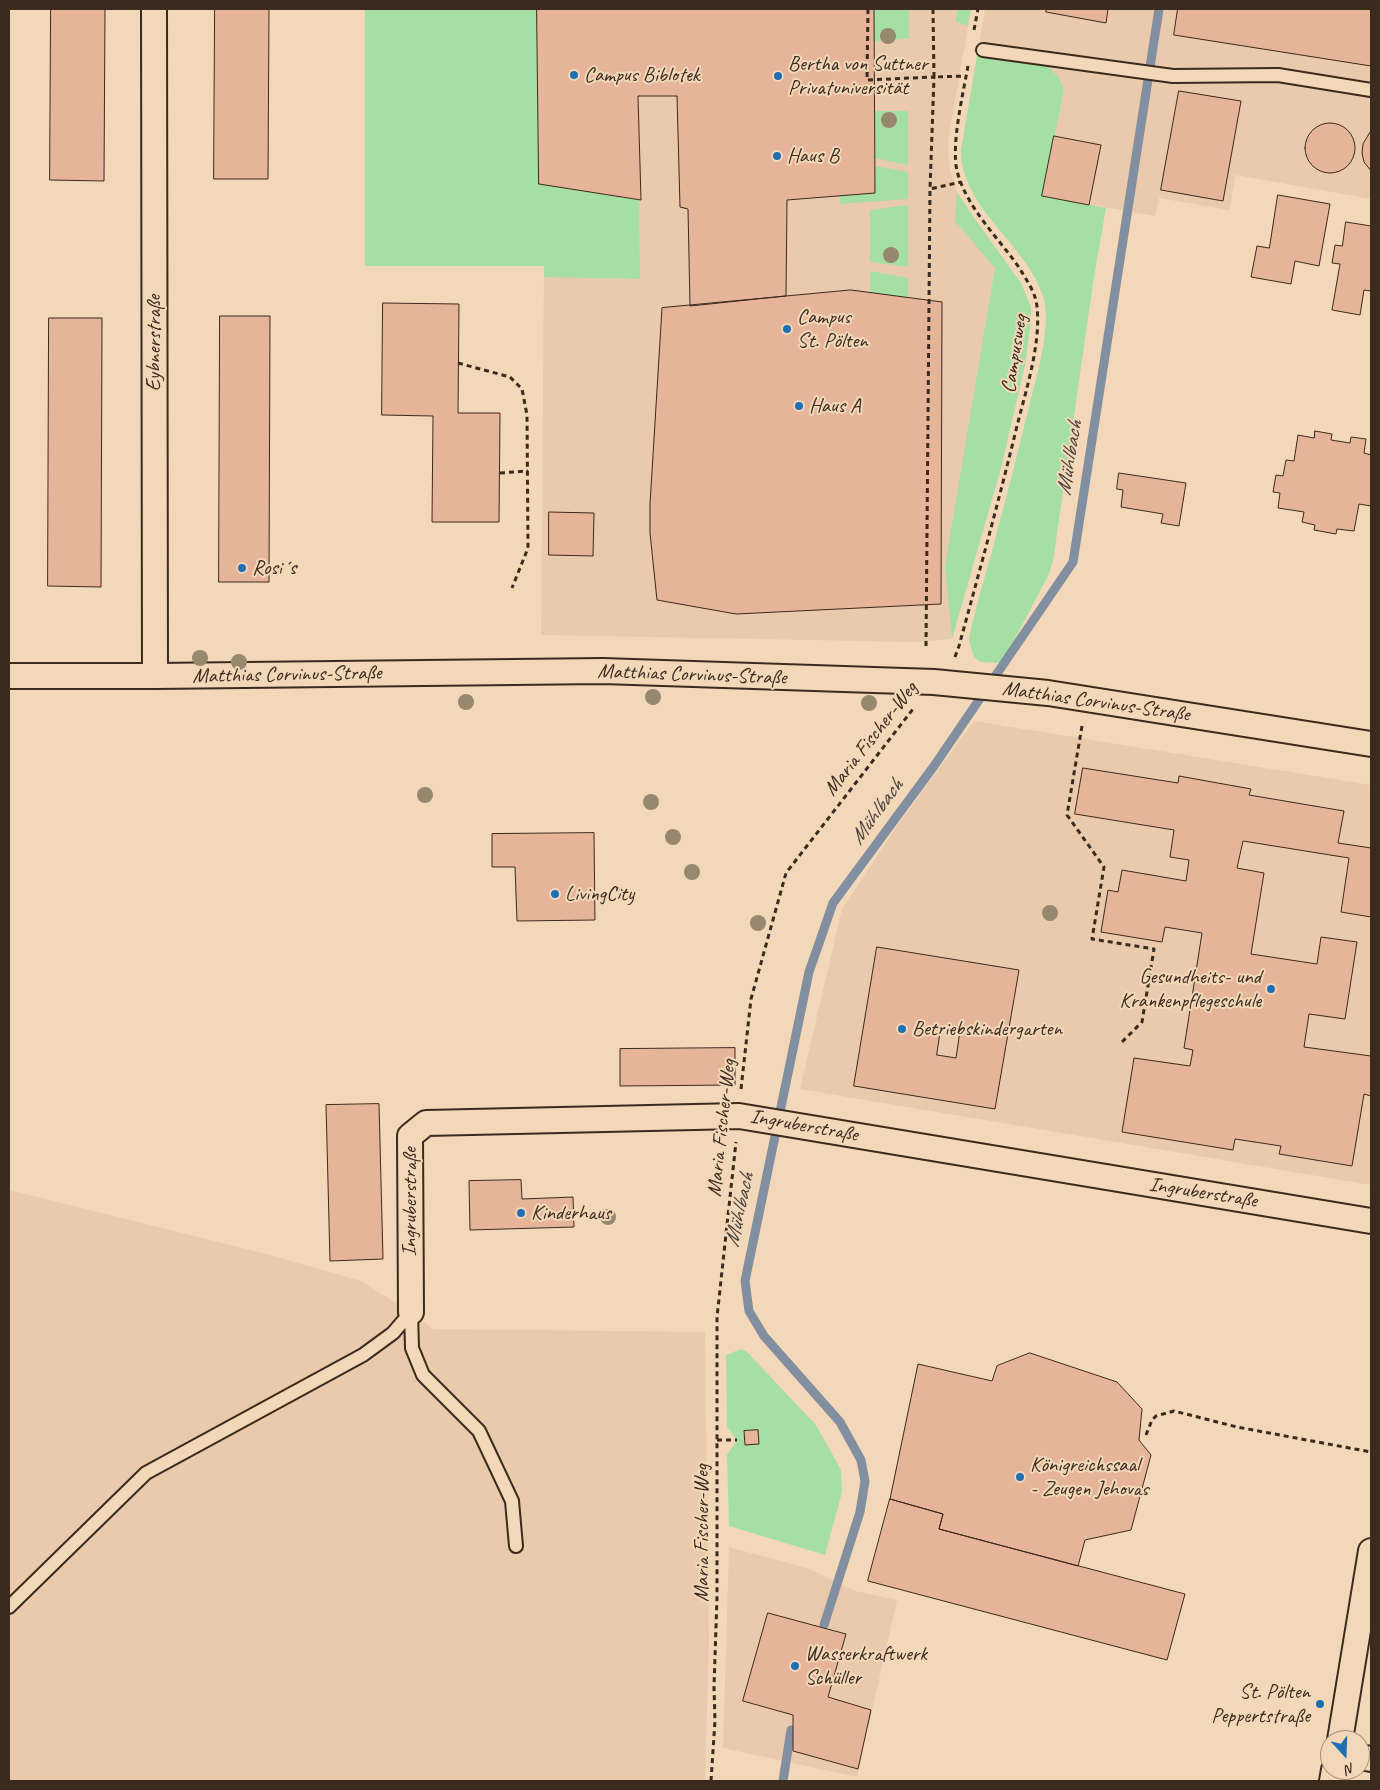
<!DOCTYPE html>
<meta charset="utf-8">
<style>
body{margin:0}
#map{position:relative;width:1380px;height:1790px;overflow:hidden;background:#f2d8b9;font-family:Caveat,sans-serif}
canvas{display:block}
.frame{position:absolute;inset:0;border:10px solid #3b2a1e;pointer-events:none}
.north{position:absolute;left:1320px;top:1730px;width:50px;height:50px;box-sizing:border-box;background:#f2d8b9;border:1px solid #a9927b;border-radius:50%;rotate:160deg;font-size:14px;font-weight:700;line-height:20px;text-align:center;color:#3b2a1e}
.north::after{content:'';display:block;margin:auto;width:18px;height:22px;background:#1f6fb2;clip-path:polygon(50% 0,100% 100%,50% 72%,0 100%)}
</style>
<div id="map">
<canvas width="1380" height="1790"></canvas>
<div class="frame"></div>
<div class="north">N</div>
</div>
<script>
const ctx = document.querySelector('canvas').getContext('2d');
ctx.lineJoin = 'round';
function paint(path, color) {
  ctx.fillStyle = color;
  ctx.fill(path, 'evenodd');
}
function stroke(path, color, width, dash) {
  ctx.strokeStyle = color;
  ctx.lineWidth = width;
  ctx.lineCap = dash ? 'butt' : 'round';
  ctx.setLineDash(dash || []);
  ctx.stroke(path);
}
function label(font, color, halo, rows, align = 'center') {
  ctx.font = font + ' Caveat,sans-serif';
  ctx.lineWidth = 4;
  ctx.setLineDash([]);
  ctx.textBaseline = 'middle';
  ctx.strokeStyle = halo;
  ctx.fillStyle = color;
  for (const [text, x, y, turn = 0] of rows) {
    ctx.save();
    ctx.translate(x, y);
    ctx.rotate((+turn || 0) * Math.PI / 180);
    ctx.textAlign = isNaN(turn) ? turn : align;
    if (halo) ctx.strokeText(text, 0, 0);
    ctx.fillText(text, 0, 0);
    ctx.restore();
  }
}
paint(new Path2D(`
 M376,9H971L948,142L949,165L957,192L964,203L1021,283L1031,308V321L1025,365L1001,468L952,639L917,642L541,635L544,266H365Z
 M985,9H1371V199L1236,175L1229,210L1159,198L1155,216L1042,196L1064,89L1048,66L977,56Z
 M974,721L1371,785V1185L800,1089L842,909L897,826Z
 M9,1190L266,1254L361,1281L411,1312L433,1329L705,1332L709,1642L705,1781H9Z
 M729,1547L810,1569L855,1591L897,1600L857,1777L723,1748Z`), '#eacaac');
paint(new Path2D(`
 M365,9H537L539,184L639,200L640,279L544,277V266H365Z
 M871,9H909V38L871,42Z
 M957,9H971L968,26L956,22Z
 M977,56L1048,66L1058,77L1064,89L1043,196L1106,208L1094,277L1053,561L1049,574L1002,663L981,662L974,657L970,644L969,638C977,601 989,565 998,528C1009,489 1018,450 1028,411C1035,380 1053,327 1043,296C1026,243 961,209 961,150Z
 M871,111H908V165L870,157Z
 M870,165L908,172V199L840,204V193Z
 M957,192L979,225L1021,283L1031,308V321L1025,365L1001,468L952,639L945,566L995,268L955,221Z
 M908,205V267L870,262V210Z
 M870,271L908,278V298L870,293Z
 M741,1349L747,1352L816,1425L841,1470L842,1492L825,1555L729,1526L727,1455L737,1440L727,1427L726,1355Z`), '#a6dfa3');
stroke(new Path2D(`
 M824,1625L860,1512L865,1481L861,1460L840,1422L764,1336L749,1311L745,1281L809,972L833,903L934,766L1073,562L1159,9
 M783,1781L791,1730`), '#818fa0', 9);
const building = new Path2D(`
 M51,9H105L104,181L50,180Z
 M215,9H269L268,179H214Z
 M537,9H874L875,193L787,200L786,296L690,306L688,209L680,207L677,96H638L641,200L539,184Z
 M1047,9H1108L1106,23L1046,12Z
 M1178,9H1371V66L1174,35Z
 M1179,91L1241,101L1223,201L1161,190Z
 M1305 148a25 25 0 1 1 50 0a25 25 0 1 1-50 0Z
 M1371,131V171L1364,162L1362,153L1363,144Z
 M1054,136L1101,145L1089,205L1042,196Z
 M1278,195L1330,204L1319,266L1295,261L1291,284L1251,277L1257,246L1269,248Z
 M1346,222L1371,226V291L1364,290L1360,315L1332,310L1340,264L1332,263L1335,245L1342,246Z
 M851,290L942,302L941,604L736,614L657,600L650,533V504L662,308Z
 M383,303L459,304L458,413H500L499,522H432L433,416L382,415Z
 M220,316H270L269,582H219Z
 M49,318H102L101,587L48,586Z
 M1315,431L1332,434L1331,440L1350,443L1351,437L1366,439L1364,453L1371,455V506L1359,504L1354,531L1337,529L1336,534L1314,530L1315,525L1302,522L1304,512L1278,508L1280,493L1273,492L1276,475L1283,476L1286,460L1294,461L1298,435L1314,438Z
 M1119,473L1186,483L1179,526L1161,523L1163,514L1121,507L1123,490L1117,489Z
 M549,512L594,513L593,556L549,555Z
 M1083,768L1178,783L1179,776L1251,789L1249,795L1344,811L1338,843L1371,848V917L1341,912L1349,858L1243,841L1237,868L1264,873L1251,954L1317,964L1321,937L1357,942L1345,1019L1309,1014L1304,1047L1371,1056V1096L1364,1094L1352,1166L1279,1154L1281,1146L1235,1139L1233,1150L1122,1132L1134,1058L1190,1066L1193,1050L1184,1048L1202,933L1165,927L1162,942L1101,932L1108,890L1118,892L1122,870L1186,881L1189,860L1170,857L1174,830L1075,814Z
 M594,833L595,920L517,921L515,867H492V834Z
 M877,947L1019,970L995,1109L854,1086ZM941,1028L960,1031L956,1058L937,1055Z
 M735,1048V1085L620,1086V1049Z
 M379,1104L383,1259L330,1261L326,1105Z
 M521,1180L522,1199L573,1197L574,1227L470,1230L469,1181Z
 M1030,1353L1117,1382L1142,1409L1139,1440L1151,1455L1131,1530L1085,1540L1078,1566L939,1529L943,1514L890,1499L918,1364L992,1381L997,1366Z
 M758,1430L759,1444L745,1445L744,1431Z
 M890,1499L943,1514L939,1529L1185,1594L1167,1660L868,1581Z
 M768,1613L846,1634L828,1697L871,1710L858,1769L793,1751V1715L743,1701Z`);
paint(building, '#e5b499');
stroke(building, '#3b2a1e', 1);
const service = new Path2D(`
 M983,50L1173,76L1278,75L1371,90
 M411,1312L412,1348L423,1375L479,1431L512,1501L516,1546
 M9,1607L146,1473L363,1355L393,1333L411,1312`);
const minor = new Path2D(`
 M154,9L155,676
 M9,676H155L603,671L934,682L1048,693L1371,744
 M411,1312L410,1136L426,1123L739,1116L1371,1221
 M1340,1740L1371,1551
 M1360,1757L1371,1759
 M1332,1781L1334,1770`);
stroke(service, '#3b2a1e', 16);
stroke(minor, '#3b2a1e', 28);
stroke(new Path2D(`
 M868,9L867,80L934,77L930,189
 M933,9L934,77L966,76
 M974,30L978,9
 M458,363L510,377L522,389L527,415L528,548L512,588
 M500,473L528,471
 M926,646L930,189L961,182
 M955,657L959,646C979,573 999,500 1017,426C1026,390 1041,344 1037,307C1036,293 1027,281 1020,269C999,238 967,209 957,171C951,144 963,94 968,66
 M1082,726L1067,815L1104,867L1092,939L1154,949L1142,1022L1122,1042
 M741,1089L751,999L786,873L913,709
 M1146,1435L1152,1420L1156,1416L1174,1411L1237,1427L1371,1452
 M717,1440H737
 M711,1781L715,1721L714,1687L717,1597V1317L736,1142`), '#3b2a1e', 3, [5, 4]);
stroke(service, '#f2d8b9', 12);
stroke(minor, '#f2d8b9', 24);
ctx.fillStyle = '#96876f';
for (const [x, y] of [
 [888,36],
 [889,120],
 [891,255],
 [200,658],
 [239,662],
 [653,697],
 [466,702],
 [869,703],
 [425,795],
 [651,802],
 [673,837],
 [692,872],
 [1050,913],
 [758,923],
 [608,1217]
]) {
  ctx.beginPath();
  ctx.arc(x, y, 8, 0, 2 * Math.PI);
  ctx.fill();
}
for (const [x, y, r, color] of [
 [574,75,5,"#1f6fb2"],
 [778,76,5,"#1f6fb2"],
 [777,156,5,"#1f6fb2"],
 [787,329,5,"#1f6fb2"],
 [799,406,5,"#1f6fb2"],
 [242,568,5,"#1f6fb2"],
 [555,894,5,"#1f6fb2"],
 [1271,989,5,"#1f6fb2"],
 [902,1029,5,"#1f6fb2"],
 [521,1213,5,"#1f6fb2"],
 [1020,1477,5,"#1f6fb2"],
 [795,1666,5,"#1f6fb2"],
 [1320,1704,5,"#1f6fb2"]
]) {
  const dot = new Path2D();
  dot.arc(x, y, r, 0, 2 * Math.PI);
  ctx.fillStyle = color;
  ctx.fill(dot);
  stroke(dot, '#f2d8b9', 2);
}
label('21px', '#3b2a1e', '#f2d8b9', [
 ["Bertha von Suttner",788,64],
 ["Privatuniversität",788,88],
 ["Campus Biblotek",584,75],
 ["Haus B",787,156],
 ["Campus",797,317],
 ["St. Pölten",797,341],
 ["Haus A",809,406],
 ["Rosi´s",252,568],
 ["LivingCity",565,894],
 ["Gesundheits- und",1261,977,"right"],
 ["Krankenpflegeschule",1261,1001,"right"],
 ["Betriebskindergarten",912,1029],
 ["Kinderhaus",531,1213],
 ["Königreichssaal",1030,1465],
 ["- Zeugen Jehovas",1030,1489],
 ["Wasserkraftwerk",805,1654],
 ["Schüller",805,1678],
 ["St. Pölten",1310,1692,"right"],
 ["Peppertstraße",1310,1716,"right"]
], 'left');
label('21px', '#3b2a1e', '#f2d8b9', [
 ["Eybnerstraße",154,343,-90],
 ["Campusweg",1015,354,-81],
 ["Matthias Corvinus-Straße",287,675,-1],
 ["Matthias Corvinus-Straße",692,675,2],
 ["Matthias Corvinus-Straße",1096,702,8],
 ["Maria Fischer-Weg",871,739,-52],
 ["Ingruberstraße",804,1126,10],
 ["Maria Fischer-Weg",722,1128,-84],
 ["Ingruberstraße",1203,1193,9],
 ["Ingruberstraße",410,1202,-90],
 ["Maria Fischer-Weg",702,1533,-90]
]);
label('italic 22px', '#4c433f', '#f2d8b9', [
 ["Mühlbach",1070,458,-81],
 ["Mühlbach",877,812,-54],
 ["Mühlbach",740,1210,-78]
]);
</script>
